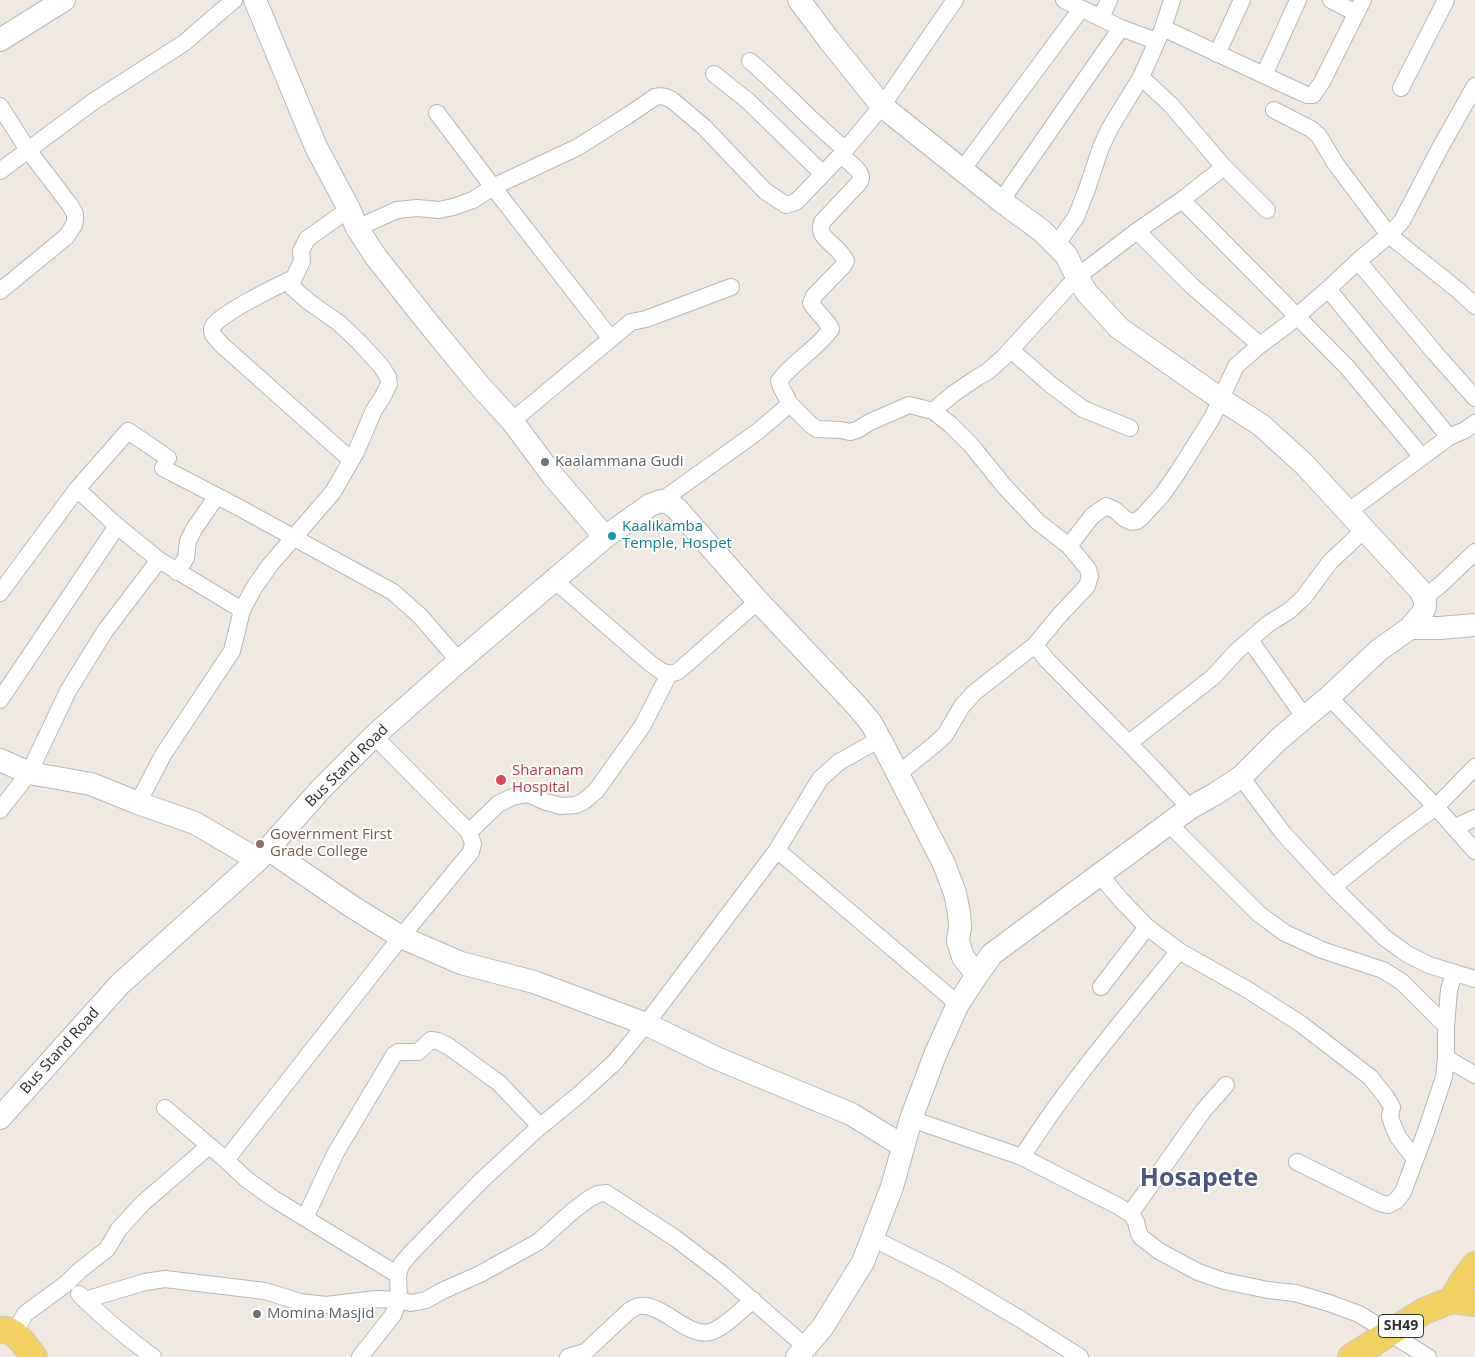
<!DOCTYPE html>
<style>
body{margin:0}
canvas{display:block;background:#efe9e1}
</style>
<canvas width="1475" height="1357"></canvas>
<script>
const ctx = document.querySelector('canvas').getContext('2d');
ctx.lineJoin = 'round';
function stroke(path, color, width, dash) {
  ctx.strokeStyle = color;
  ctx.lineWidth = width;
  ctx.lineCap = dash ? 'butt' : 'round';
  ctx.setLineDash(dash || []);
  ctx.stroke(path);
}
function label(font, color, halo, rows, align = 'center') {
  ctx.font = font + ' "Open Sans",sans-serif';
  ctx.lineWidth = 4;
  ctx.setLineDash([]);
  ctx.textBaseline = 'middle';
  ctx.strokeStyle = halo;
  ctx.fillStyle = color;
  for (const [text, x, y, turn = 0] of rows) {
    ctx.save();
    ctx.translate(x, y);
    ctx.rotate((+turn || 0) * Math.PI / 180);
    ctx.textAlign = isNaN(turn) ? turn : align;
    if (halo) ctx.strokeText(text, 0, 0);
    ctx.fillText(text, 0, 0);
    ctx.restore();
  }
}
const street = new Path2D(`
 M1064,0L1121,28L1156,41
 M1331,0L1356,13
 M1101,17L1109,0
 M1163,28L1298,91L1307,95H1313L1322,82L1363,0
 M1217,54L1242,0
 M750,61C783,89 811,122 845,149
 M714,74L748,101L823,174
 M1264,75L1298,0
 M1141,77L1171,105L1224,167L1267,210
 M1401,88L1446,0
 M0,106L28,150L70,205L75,214V220L74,225L66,237L0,291
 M1274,110L1311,129L1319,136L1335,163L1389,235L1459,291L1475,306
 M437,113L493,187L611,339
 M962,170L1081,9
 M0,171L94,101L184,43L234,0
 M1182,200L1347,367L1422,457
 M1001,201L1121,28
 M357,228L397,210L417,208L439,210L453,207L473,200L493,187L578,147L627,116L655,97C662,95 666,97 672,100L704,127L765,191L786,205L796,202L841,155L882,106L955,0
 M1137,231L1191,285L1260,345
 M1056,245L1076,217L1087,189L1101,147L1110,128L1141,77L1163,28L1172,0
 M1358,261L1435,353L1475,398
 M294,278C281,284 212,317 212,329C211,335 218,340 222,345L351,460
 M1328,289L1449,437
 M1011,350L1050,384L1083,409L1130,428
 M790,404L781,387L779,381C794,361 817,349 831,329C826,319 817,313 811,303L814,296L843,266L846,261C841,249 823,240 821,231C820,229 822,224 822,222L857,185C859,183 861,180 861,177C860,169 846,160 841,155
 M933,411L953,394L978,377L987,372L1004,357L1077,277L1137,231L1182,200L1224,167
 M512,421L631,322L646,319L731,287
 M163,468L238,507L393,592L420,616L459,661
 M77,489L117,526L159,560L242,610
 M661,501L757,432L790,404L811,425L817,429L840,430L850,432L857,430L870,422L909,405L933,411L950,424L971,445L1005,487L1038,522L1069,546L1088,569L1090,576L1087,586L1058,617L1035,645L975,692L962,706L945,735L934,745L898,774
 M1349,511L1449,437L1465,430L1475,423
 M1069,546L1092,516L1106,506L1115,510L1125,519L1132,522L1137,521L1142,517L1151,507L1162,495L1178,472L1212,418L1236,366L1260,345L1287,325L1328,289L1358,261L1389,235L1402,221L1440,148L1475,86
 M177,572L186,558L188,541L194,529L217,496
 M554,580L651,664L661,671L669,674L677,672L682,668L758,601
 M0,593L77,489L128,431L168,458
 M1425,597L1439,586L1475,552
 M1250,640L1305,718
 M1035,645L1047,660L1148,763L1190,808
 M1329,697L1436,807L1475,851
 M0,700L117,526
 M1129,743L1213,677L1237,651L1268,624L1289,611L1304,597L1330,562L1365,529
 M1241,777L1283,833L1333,887L1385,938L1407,954L1429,965L1475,979
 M138,803L163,755L232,651L242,610L255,586L270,565L333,492L356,452L374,410L382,398L389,384L388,377L381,366L359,342L339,323L309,302L293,288L292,284L294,278L302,261L301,251L307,239L349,209
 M0,810L29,773L68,691L105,631L159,560
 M1169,824L1259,914L1285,933L1322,950L1383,970L1402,982L1446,1026
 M1456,829L1462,824L1475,818
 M469,832L498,804L512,797L528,794L546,802L561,806L576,805L584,801L596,791L643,725L669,674
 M777,850L958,1004
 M1099,874L1121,900L1147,927L1179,951L1248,990L1301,1024L1370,1077L1386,1097L1392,1107L1390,1116L1392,1123L1398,1137L1415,1159
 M1333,887L1400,833L1436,807L1475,767
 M1101,987L1147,927
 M1446,1058L1475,1075
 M165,1108L226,1160L246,1179L274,1199L398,1275
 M911,1119L1022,1157L1118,1206L1132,1215L1136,1222L1139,1234L1142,1238L1159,1251L1198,1272L1224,1281L1268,1290L1295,1293L1329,1303L1359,1314L1428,1357
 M1022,1157C1068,1084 1125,1018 1179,951
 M226,1160L401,937L471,852L473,844L469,832L374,736
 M1297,1162L1380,1203L1388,1205L1396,1201L1403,1192L1426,1131L1444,1077L1446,1058V1026L1449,990L1454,973
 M1130,1214L1203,1111L1226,1085
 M305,1218L335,1154L394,1055L398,1052H418L431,1040L438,1041L448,1046L499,1083L540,1126
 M872,1238L946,1275L1020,1319L1080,1357
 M79,1294C102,1317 127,1338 153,1357
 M85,1300L145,1282L165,1279L265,1291L300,1302L326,1305L376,1299L399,1300L411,1303L426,1300L442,1291L480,1274L538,1242L574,1210L590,1198L598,1194L606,1193L675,1238L721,1273L806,1347
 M17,1336L20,1323L25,1314L67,1283L79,1271L107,1249L119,1229L143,1203L209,1146
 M360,1357L393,1315L399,1300L398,1275L401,1265L410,1254L481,1181L536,1130L581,1093L615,1062L646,1024L777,850L820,779L839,762L880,739
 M568,1357L585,1352L629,1311C633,1309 636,1306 640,1306C662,1303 688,1338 710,1332C724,1328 741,1310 753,1300`);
const secondary = new Path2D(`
 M255,0L316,147L349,209L357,228L376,257L429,324L479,385L512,421L553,476L605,537
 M799,0L829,40L882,106L1001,201L1042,231L1066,255L1077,277L1087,293L1119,328L1222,400L1261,425L1304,464L1419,589C1432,608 1422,613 1410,628
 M0,40L64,0
 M0,760L29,773L91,784L138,803L195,823L258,860
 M268,849L351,906L401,937L461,963L534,982L646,1024L716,1058L851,1114L903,1146
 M977,975L992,954L1190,808L1215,794L1241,777L1278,740L1329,697L1379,650L1410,628H1440L1475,625
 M0,1118L120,984L258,860L321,789L374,736L459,661L605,537L650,505L661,501L669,503L677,509L758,601L857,706L871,723L881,741L944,864L955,893L959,913L960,927L958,941L963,957L977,975L958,1004L935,1055L911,1119L892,1187L863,1262L822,1328L797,1357`);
const primary = new Path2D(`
 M1452,1300L1475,1303
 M0,1330C16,1328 25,1346 34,1357
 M1351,1357L1424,1311L1452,1300L1461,1284L1475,1265`);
stroke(street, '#b4b7c1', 18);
stroke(secondary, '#b4b7c1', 24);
stroke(primary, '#c9c9c9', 28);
stroke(street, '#fff', 16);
stroke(secondary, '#fff', 22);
stroke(primary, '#f2d163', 26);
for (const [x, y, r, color] of [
 [545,462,5,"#6b7280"],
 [612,536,5,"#0f9aa8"],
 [501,780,6,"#e0444e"],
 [260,844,5,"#8d6e63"],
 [257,1314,5,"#6b7280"]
]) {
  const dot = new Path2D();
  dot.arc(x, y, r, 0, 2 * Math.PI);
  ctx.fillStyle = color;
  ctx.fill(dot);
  stroke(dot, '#fff', 2);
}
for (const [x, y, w] of [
 [1401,1326,45]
]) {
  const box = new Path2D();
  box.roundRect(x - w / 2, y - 11.5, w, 23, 4);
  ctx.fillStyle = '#fff';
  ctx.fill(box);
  stroke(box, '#2e2e2e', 1);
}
label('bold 14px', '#2e2e2e', null, [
 ["SH49",1401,1326]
]);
label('15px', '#5b616d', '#fff', [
 ["Kaalammana Gudi",555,462],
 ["Momina Masjid",267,1314]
], 'left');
label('15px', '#0d838f', '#fff', [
 ["Kaalikamba",622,527],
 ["Temple, Hospet",622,544]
], 'left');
label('15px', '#2e2e2e', '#fff', [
 ["Bus Stand Road",347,766,-45],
 ["Bus Stand Road",60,1051,-48]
]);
label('15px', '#be3a42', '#fff', [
 ["Sharanam",512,771],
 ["Hospital",512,788]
], 'left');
label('15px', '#785e54', '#fff', [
 ["Government First",270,835],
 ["Grade College",270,852]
], 'left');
label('bold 25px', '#4d5680', '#fff', [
 ["Hosapete",1199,1179]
]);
</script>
